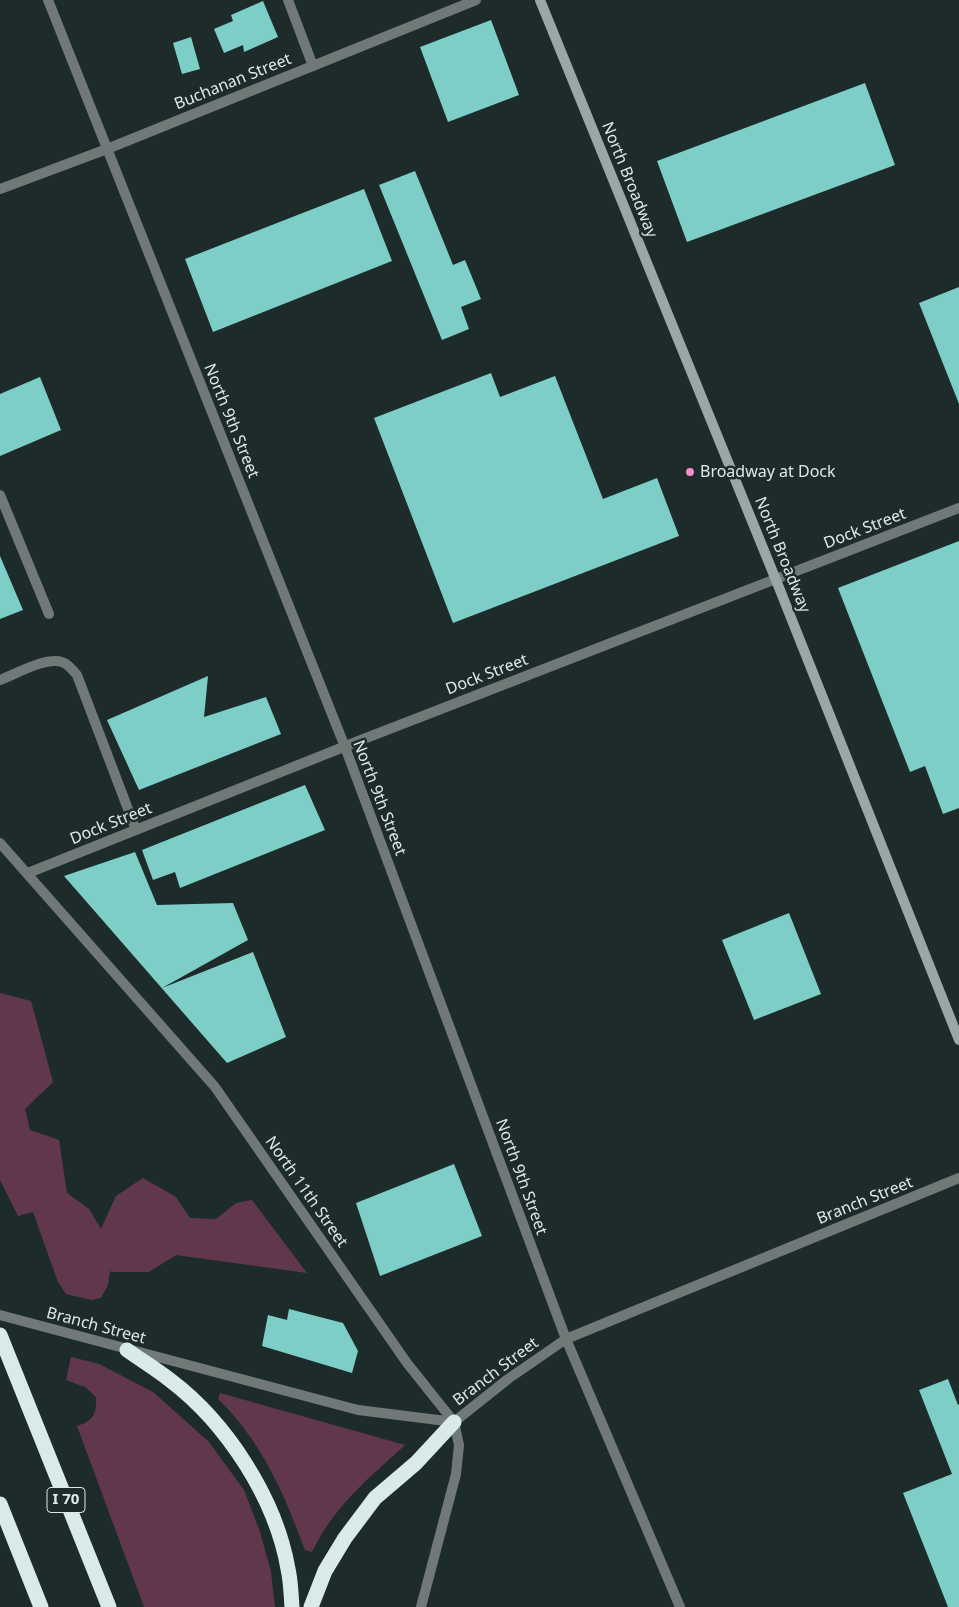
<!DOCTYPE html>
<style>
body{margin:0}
canvas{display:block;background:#1d2c2a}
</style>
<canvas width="959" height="1607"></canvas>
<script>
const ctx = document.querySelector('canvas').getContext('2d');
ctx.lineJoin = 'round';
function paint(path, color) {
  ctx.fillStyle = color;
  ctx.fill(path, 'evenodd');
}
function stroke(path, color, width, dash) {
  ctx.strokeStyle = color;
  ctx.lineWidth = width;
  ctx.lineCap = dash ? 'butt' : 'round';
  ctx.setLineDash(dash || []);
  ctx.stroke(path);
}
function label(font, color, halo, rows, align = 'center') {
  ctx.font = font + ' "Noto Sans",sans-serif';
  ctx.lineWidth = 5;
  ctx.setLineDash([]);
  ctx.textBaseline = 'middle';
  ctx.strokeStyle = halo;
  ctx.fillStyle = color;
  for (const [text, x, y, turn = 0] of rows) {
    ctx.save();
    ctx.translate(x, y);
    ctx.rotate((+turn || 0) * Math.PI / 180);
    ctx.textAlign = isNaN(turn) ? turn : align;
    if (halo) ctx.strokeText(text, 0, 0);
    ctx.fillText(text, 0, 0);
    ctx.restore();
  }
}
paint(new Path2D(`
 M0,993L31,1001L53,1082L25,1109L30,1130L59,1140L67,1193L89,1209L101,1229L116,1196L143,1178L176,1197L190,1218L216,1219L236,1203L252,1200L307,1273L176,1255L149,1272H111L110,1270L108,1285L101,1298L91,1300L66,1294L58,1282L33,1212L18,1216L0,1180Z
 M71,1357L99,1364L153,1392L209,1442L244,1490L260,1532L271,1572L275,1607H144L77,1426C93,1421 97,1414 96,1397L85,1387L66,1380Z
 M220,1393L405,1445C367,1480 335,1505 312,1552L305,1550C285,1495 261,1440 218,1399Z`), '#60374d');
paint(new Path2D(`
 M263,1L278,37L244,52L243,45L224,53L214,29L233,21L231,15Z
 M491,20L519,95L448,122L420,47Z
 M191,37L200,69L182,74L173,43Z
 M865,83L895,165L687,242L657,161Z
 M415,171L453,265L465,260L481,299L461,307L469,329L442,340L379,185Z
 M364,189L392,261L213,332L185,259Z
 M959,287V404L919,303Z
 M491,373L500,397L555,376L603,499L657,478L679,536L453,623L374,418Z
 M40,377L61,430L0,456V394Z
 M959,541V808L943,814L925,766L910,772L838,588Z
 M0,556L23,610L0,619Z
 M208,676L204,717L266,697L281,734L139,790L107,720Z
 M305,785L325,830L180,888L175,872L153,880L142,850Z
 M135,852L157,905L233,903L248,940L162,988L253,952L286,1037L227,1063L64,876Z
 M789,913L821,994L754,1020L722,940Z
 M454,1164L482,1236L380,1276L356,1203Z
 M289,1309L343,1323L358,1351L352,1373L262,1346L268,1315L287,1320Z
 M948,1379L958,1405L959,1404V1607H948L903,1493L952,1474L919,1390Z`), '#7dcec7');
stroke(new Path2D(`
 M288,0L313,66
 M0,495L49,614
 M0,680C16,674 45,657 62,662C68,664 73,670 77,675L136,830`), '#717978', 10);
stroke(new Path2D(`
 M48,0L345,747L566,1339
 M0,189L107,149L476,0
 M0,843L215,1087L407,1363L454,1422L459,1445L456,1474L421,1607
 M28,873L361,740L959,508`), '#717978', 10);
stroke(new Path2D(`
 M0,1315L358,1410L454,1422L508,1379L566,1339L959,1178
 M566,1339L680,1607`), '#717978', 10);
stroke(new Path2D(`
 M540,0L776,580L959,1040`), '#9ba7a6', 10);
stroke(new Path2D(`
 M0,1335L109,1607
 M127,1350C141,1360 156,1369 170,1380C227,1423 276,1499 288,1569C291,1582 291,1595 292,1607
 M0,1504L41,1607
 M311,1607L325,1571L345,1538L375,1498L416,1463L454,1422`), '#d8ebe9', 15);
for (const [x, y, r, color] of [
 [690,472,5,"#fa8fc8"]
]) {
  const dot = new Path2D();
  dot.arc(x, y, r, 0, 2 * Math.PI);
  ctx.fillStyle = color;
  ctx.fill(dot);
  stroke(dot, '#1d2c2a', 2);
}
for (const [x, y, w] of [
 [66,1500,38]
]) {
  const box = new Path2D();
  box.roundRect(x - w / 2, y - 12.5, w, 25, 4);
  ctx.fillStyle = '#1d2c2a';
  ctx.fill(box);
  stroke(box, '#dfe8e7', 1);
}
label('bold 15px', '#dfe8e7', null, [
 ["I 70",66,1500]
]);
label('16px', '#dfe8e7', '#1d2c2a', [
 ["Buchanan Street",233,82,-22],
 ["North Broadway",629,180,68],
 ["North 9th Street",231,421,68],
 ["Dock Street",865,529,-21],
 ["North Broadway",782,555,68],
 ["Dock Street",487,675,-21],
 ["North 9th Street",379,798,69],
 ["Dock Street",111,824,-22],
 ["North 9th Street",521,1177,70],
 ["North 11th Street",306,1192,55],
 ["Branch Street",865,1201,-22],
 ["Branch Street",96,1326,15],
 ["Branch Street",496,1372,-37]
]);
label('16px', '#dfe8e7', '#1d2c2a', [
 ["Broadway at Dock",700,472]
], 'left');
</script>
